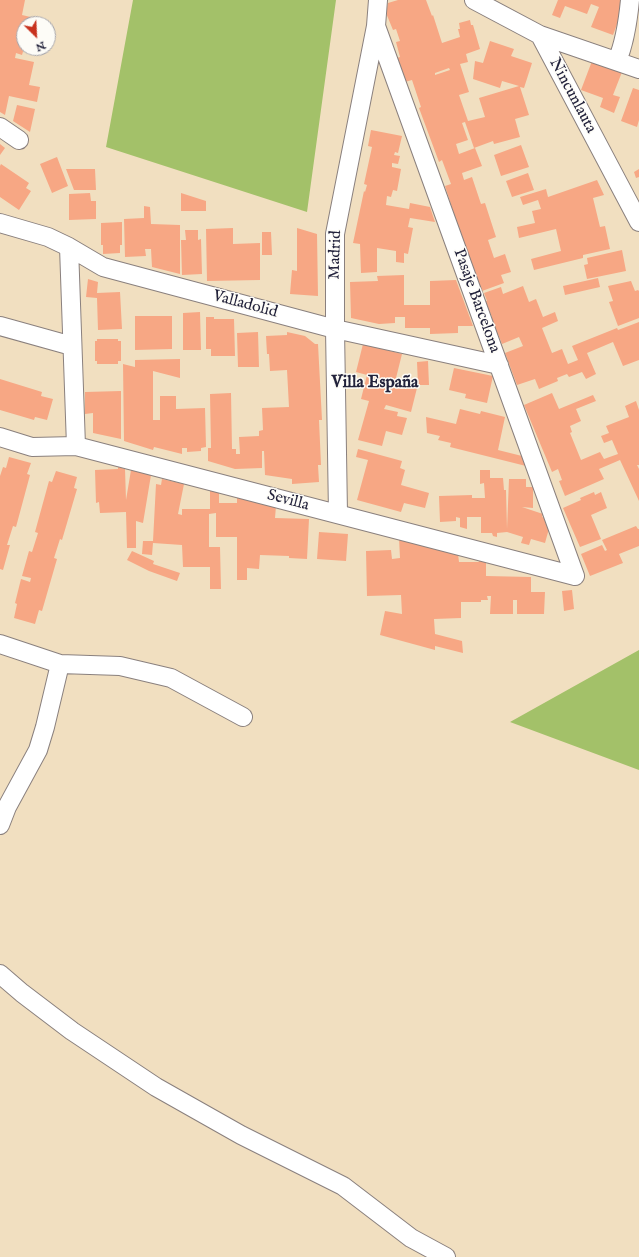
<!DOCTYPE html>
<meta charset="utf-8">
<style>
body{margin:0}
#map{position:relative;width:639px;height:1257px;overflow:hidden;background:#f1dfc0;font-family:"IM FELL English",serif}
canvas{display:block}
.north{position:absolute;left:16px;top:16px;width:40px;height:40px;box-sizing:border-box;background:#fdfcf7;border:1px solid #a5a5ac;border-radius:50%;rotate:156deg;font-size:11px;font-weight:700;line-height:16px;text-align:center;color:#22223b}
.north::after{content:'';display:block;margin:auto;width:14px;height:18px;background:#c8321e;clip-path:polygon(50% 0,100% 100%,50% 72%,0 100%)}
</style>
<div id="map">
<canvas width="639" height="1257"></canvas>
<div class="north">N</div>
</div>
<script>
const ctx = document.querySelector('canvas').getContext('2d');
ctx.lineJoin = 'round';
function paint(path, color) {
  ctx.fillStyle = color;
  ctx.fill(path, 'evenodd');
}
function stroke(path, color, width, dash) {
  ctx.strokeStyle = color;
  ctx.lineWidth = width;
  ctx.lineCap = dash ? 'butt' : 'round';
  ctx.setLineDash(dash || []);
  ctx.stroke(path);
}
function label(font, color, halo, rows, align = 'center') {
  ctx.font = font + ' "IM FELL English",serif';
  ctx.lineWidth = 3;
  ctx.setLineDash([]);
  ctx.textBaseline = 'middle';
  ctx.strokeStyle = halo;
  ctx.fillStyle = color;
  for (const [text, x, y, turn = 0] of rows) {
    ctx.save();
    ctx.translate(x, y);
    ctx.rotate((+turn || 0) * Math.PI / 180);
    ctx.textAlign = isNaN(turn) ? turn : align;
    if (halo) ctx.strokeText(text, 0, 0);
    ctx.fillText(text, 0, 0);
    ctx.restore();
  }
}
paint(new Path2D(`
 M133,0H336L307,212L106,147Z
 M639,650V770L510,722Z`), '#a3c169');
paint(new Path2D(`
 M0,0H25L22,15L39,19L38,24H24V48L22,55L16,53L15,58L34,62L29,85L40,87L37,102L9,96L5,115L0,112Z
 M398,0H426L432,16L433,15L442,43L460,37L458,29H460L459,23L470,20L471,25H473L480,49L466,54L468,62L460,64L469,92L459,95L468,121L485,117L479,98L519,86L502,81L500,88L473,79L475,61L483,63L490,41L514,49L511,56L532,63L524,88L520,87L529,115L515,119L520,137L494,144L493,141L474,148L465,122L462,123L468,140L456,144L459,154L475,148L482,166L462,173L464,180L472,177L481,204L485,203L496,237L488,240L494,258L505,254L511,272L501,275L504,283L482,291L462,239L445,186L451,184L442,160L439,162L419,108L421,107L412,80L405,82L397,58L400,57L396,42L400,41L396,29L393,30L386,13L388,3ZM449,68L450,70L435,75V73Z
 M558,0H621L623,1L619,10L622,11L613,35L591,27L599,7L591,4L587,14L565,6L560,18L552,15Z
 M592,61L622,72L613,95L620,97L614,113L600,107L603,98L581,90Z
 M633,88L639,90V120L637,127L621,121Z
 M17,105L35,109L30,132L13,121Z
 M371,130L402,136L398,153L395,152L394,155L400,156L398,164L392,163V167L401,169L397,191L393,190L391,197L387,196L386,205L409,209L410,203L430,207L435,222L410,218L408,227L413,228L408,254L404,253V263L396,262V251L377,248V272L361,273L360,244L353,243L364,191L365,192L367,185L364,184L372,147L368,146Z
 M0,144L5,148L0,155Z
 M521,145L529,167L501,176L494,155Z
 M57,157L68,186L52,193L40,164Z
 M1,164L29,183L26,188L31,191L19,210L0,197V166Z
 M66,169H95L96,190H74Z
 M639,169V177L636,178L634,172Z
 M528,173L534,190L512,197L506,181Z
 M597,180L604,195L593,198L600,227L605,226L610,249L583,255V258L534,270L531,259L561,251L556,229L519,238L517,227L535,223L532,211L541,209L538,200L523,205L520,197L546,189L548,197Z
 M90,193L91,201H96V219L69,220V194Z
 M181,193L206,201V211H181Z
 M144,206L150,207L151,224L180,225V274L152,267L151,249H145L146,256L125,257L124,219L144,218Z
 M122,222V245H120V253L103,254V245H101V223Z
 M233,228V244L260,243V280L207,281L206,229Z
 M297,228L317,234L318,296L290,294L292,270L297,271Z
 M185,230H198V240L201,239L202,274L182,275L181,240H186Z
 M262,232H271L272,255H262Z
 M622,250L626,271L587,279L584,265L588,264L587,258Z
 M404,275V305H430V281L456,280L473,326H458V333L430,334V328H405V317H395V323L379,324L351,318L350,282L378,281L377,276Z
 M598,278L600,287L565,295L563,286Z
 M88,279L98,282L97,293L120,292L122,329L98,330L97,298L86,297Z
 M631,281L635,291L638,290L639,291V318L618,326L609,302L613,301L608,286Z
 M523,286L529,302L536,299L543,317L555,312L558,321L542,328L552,353L562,349L568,364L578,360L572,346L617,328L618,330L639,322V360L623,366L613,342L587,353L596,374L586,379L582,372L569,377L567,374L557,378L558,381L539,389L535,379L517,385L505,353L523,346L519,337L502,344L498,334L495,336L488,319L492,317L485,301H487L484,293L501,287L503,294Z
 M200,312L201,350H183V313Z
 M135,316H172V349L135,350Z
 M206,317H214V319H234L235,356H211V349H206Z
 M258,332L259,367H238L237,333Z
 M287,332L305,336L315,344H318L322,420H319L321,465H318L319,482L292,484V479L265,475L264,451H262V468L235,469L208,461V448H211L210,394L231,393L232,449H236V454H240L239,437L259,436V431L263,430L262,408L289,407L287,370L270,371L269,354H267L266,336L287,335Z
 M97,339H118V341H121V361H118V364H97V361H95V341H97Z
 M363,344L402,354L395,382L417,388L411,412L386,405L384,409L398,412L397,416L407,418L402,435L386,431L382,446L358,440L369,401L361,399L367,375L356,372Z
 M180,359V378L153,371V420H160V396H176V409L205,408L206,447L201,448V451L187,452V448H182V454L154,447L153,450L124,441L123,364L135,367V360Z
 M428,361L429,385H418L417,362Z
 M454,368L493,376L487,403L465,398L466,394L449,390Z
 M0,379L42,392L41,396L53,399L47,420L35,417L34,420L0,410Z
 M121,391V439L93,433V413L85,414V392Z
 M552,393L559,409L593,395L596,401L576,409L581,421L570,426L572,432L570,433L581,460L600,452L604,459L618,454L612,440L604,443L601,436L609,433L606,426L629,417L625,406L636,401L639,410V465H637L639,469V501L620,460L599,469L604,479L565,496L559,481L562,480L558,469L552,472L524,405Z
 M460,409L480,414L481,411L505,417L498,450L522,456L526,466L450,447L451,443L438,440L440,436L427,433L426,417L456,424Z
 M358,449L402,461L400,468L405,470L401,485L429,493L425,508L404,503L401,512L357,500L368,460L356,457Z
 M9,457L31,463L27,474L30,475L16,527L13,526L7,545H10L3,570L0,569V476L3,467L6,468Z
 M118,467L125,469L126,500L131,470L151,475L143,523L136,521V548H127L126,512L100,513L99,502L96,503L95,470L118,469Z
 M480,470H490V478H503L504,490H506L507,529L509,479H526V487H533V508L522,507L543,514L542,517L546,518L545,523L550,525L545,543L531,539L529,545L521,543L523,537L507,532L497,533V537L493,536L492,533H481V517H467V529L460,527V518L456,517V521L440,522L439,496L472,495V498H485L484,483L480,484Z
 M56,471L77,477L74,488L77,489L62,540L60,539L54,558L57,559L42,611L39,610L35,624L14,618L17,604L15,603L21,579L30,582L31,578L22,576L29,551L32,552L38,533L35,532L49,481L52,482Z
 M162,479L184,484L178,514L182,515V509H210V490L219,493V503H237V497L276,506L275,518L309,519L307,559L289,558V556L260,555L259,569L247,568V580H237V537H216V513L209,514V547H220L221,589H210V567H183L182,545L153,543L152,555L142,554L143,541H153L156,484L161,485Z
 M594,492L595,495L601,492L607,508L591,515L601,539L580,547L563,508L581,500L580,498Z
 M636,526L638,529H639V546L619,554L623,563L590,576L581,554L602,545L605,551L607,550L602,540Z
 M319,532L348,534L346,561L317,559Z
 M399,538L458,554L459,562H479L478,559L486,561V576L531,577V592H545L544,614H517V600H513V614H490L491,596H487L488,600H481V602H461V618L434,619L435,634L462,641L463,653L435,646V650L380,635L385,611L402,614L401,595L367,596L366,551L391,550L392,559L400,558Z
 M132,551L154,561L153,564L180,573L177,581L149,571L127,560Z
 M572,590L574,609L564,611L562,591Z`), '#f7a784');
const minor = new Path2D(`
 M474,0L540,35L639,69
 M376,26L575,576
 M540,35L639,222
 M617,61C625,42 628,21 630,0
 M0,127L19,140
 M0,223L48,237L69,247L103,267L335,329L499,365
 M69,247L76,446
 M0,326L72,346
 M0,437L32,447L76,446L575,576
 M338,514L335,329V234L376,26L378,0
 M0,644L60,664L120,666L171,678L243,717
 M0,825L7,807L38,750L45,727L60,664
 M0,974L22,993L72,1031L156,1087L241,1135L343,1186L411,1238L446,1257`);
stroke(minor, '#8a807e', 20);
stroke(minor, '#fff', 18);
label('16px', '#22223b', '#fdfcf7', [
 ["Nincunlauta",572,96,62],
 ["Madrid",336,255,-88],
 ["Pasaje Barcelona",476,301,70],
 ["Valladolid",245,305,15],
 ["Sevilla",288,501,15]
]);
label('bold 17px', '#22223b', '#fdfcf7', [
 ["Villa España",375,384]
]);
</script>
